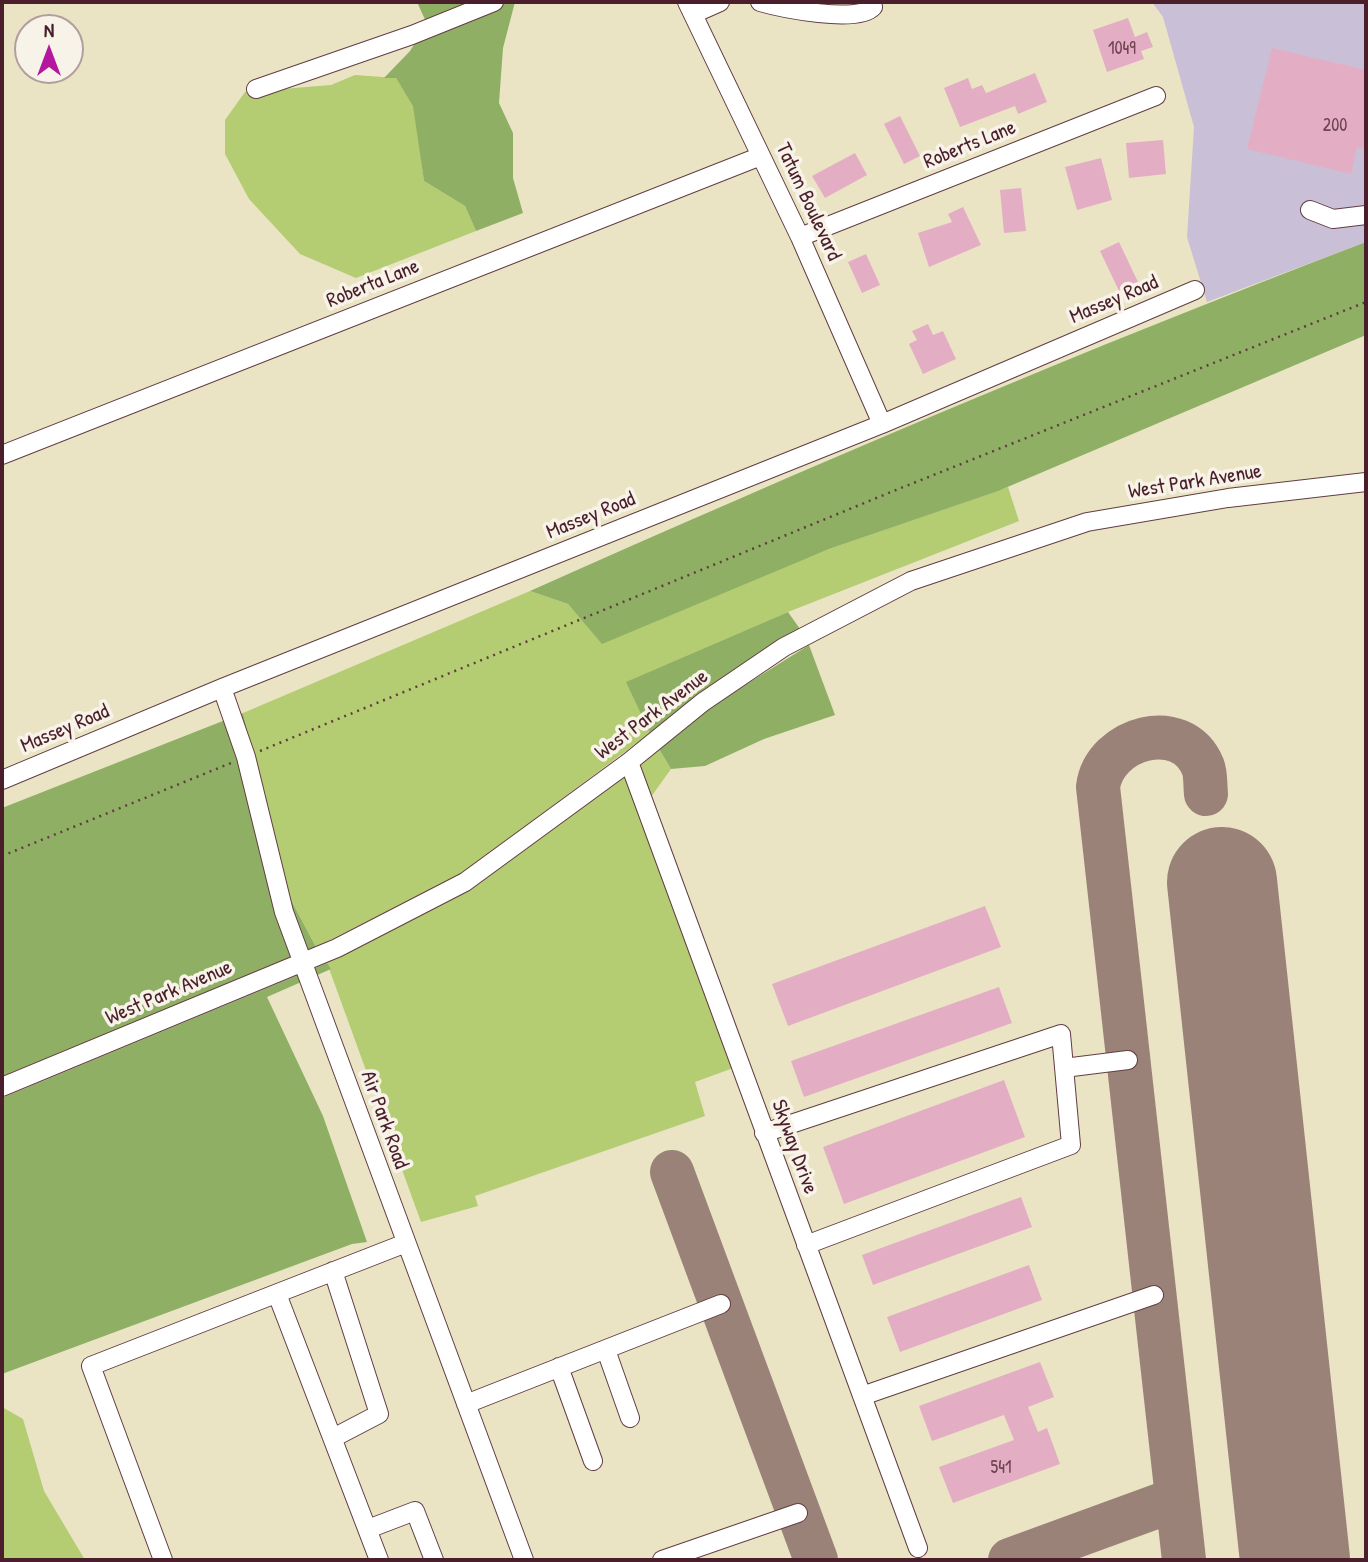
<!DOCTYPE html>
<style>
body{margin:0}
#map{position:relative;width:1368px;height:1562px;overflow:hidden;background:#eae4c5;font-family:"Patrick Hand",sans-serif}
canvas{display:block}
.frame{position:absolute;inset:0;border:4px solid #4a1f2b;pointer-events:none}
.north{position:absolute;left:14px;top:14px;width:70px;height:70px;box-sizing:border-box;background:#f7f3e8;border:2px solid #b29e9c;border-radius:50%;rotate:0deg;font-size:19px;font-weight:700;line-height:28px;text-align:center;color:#4a1f2b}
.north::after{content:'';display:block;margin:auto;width:24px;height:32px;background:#b5179e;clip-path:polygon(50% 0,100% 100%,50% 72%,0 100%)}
</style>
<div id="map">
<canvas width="1368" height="1562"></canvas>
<div class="frame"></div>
<div class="north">N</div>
</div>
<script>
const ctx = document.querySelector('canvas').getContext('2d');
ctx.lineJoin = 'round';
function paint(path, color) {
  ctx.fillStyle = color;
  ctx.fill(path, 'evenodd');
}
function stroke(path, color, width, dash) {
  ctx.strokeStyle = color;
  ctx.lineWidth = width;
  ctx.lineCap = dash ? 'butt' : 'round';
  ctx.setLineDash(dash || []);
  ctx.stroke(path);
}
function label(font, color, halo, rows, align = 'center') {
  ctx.font = font + ' "Patrick Hand",sans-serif';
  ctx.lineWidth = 7;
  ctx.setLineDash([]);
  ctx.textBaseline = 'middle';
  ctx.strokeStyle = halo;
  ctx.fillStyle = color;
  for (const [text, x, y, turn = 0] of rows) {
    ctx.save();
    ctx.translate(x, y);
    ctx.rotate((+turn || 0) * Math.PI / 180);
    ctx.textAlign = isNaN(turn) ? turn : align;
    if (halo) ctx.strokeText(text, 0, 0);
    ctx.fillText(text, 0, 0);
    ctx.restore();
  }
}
paint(new Path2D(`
 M1152,2H1366V242L1207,302L1187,237L1194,127L1163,17Z`), '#c9bfd7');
paint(new Path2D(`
 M355,75L396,78L414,106L424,181L465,206L476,231L356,278L300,254L249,199L225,154V120L245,92L331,85Z
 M1008,487L1019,521L788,612L627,682L650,733L461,874L316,947L285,889L243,713L530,591L568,604L599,639L829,549Z
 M659,749L671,769L638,815L736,1067L695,1082L705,1116L475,1196L478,1206L421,1222L327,963L469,890Z
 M2,1407L23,1419L44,1491L85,1560H2Z`), '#b4cc72');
paint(new Path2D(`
 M417,2H515L503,48L499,103L513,133V178L523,213L476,231L465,206L424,181L413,106L396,78H384L410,51L427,24Z
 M1366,242V335L998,491L829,549L602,644L568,604L530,591C806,468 1084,349 1366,242Z
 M788,612L800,629L699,693L650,733L626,682Z
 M809,645L835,715L764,739L705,766L671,769L659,749L707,709Z
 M243,713L285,889L316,947L2,1077V808Z
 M327,963L331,969L267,997L323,1116L367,1242L352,1244L2,1374V1098Z`), '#8fb064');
stroke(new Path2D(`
 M672,1172L816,1560
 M1010,1560L1177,1499
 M1184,1560L1098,787C1104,738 1182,715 1203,767C1206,775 1205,785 1206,794`), '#9a8278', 44);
stroke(new Path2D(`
 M1222,882L1295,1560`), '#9a8278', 110);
paint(new Path2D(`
 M1128,18L1135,37L1147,32L1153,47L1141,51L1144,59L1107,72L1093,30Z
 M1272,48L1366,70V149L1357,147L1351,174L1247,149Z
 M1035,73L1047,102L1018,114L1015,106L960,127L944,88L968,78L972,89L982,85L986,93Z
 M900,116L920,156L904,164L884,124Z
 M1163,140L1166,174L1129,178L1126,143Z
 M855,153L867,175L825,198L812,176Z
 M1101,158L1112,200L1077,210L1065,167Z
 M1021,188L1026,231L1004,233L1000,190Z
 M963,207L981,245L929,267L918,233L952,222L948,214Z
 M1119,242L1138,282L1119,291L1100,251Z
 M866,254L880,285L862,293L848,262Z
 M928,324L933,335L943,331L956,359L923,374L909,344L917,340L912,331Z
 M985,906L1001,947L788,1026L772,984Z
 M999,987L1012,1023L804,1097L791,1061Z
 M1004,1080L1025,1137L844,1204L823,1147Z
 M1021,1197L1032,1227L873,1285L862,1255Z
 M1029,1265L1042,1300L900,1352L887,1317Z
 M1040,1362L1054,1397L1028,1407L1038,1432L1047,1428L1060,1464L953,1503L939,1467L1014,1440L1004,1415L932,1441L919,1406Z`), '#e3aec4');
const minor = new Path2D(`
 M687,2L800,237L882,424
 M760,2C781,8 858,24 873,7L871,2
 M693,14L720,2
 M256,89L412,35L494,2
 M1310,210L1333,219L1366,215
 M800,237L1156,96
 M2,455L761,156
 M222,688L246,757L284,912L524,1560
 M629,762L918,1548
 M2,780L222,688L882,424L1195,290
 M1064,1068L1128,1060
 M2,1087L337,948L465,882L629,762L703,702L784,647L911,581L1087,522L1228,498L1366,482
 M764,1133L1061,1034L1071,1145L806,1245
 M277,1294L379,1560
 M606,1350L630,1418
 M559,1367L593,1461
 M862,1396L1154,1295
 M466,1404L721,1304
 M333,1438L379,1414L333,1271
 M368,1529L415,1511L434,1560
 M163,1560L91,1366L406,1243
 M662,1560L798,1513`);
stroke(minor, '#623d42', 20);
stroke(new Path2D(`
 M260,751L896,490L1366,302
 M2,856L231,763`), '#623d42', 2.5, [2, 5]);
stroke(minor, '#fff', 18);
label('18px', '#704351', null, [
 ["1049",1122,49],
 ["200",1335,126],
 ["541",1001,1468]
]);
label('21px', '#4a1f2b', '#f7f3e8', [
 ["Roberts Lane",970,145,-22],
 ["Tatum Boulevard",808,202,65],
 ["Roberta Lane",373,284,-22],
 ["Massey Road",1114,300,-23],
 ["West Park Avenue",1195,482,-9],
 ["Massey Road",591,516,-22],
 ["West Park Avenue",652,715,-37],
 ["Massey Road",65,729,-23],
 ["West Park Avenue",169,993,-23],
 ["Air Park Road",384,1120,70],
 ["Skyway Drive",794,1147,70]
]);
</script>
